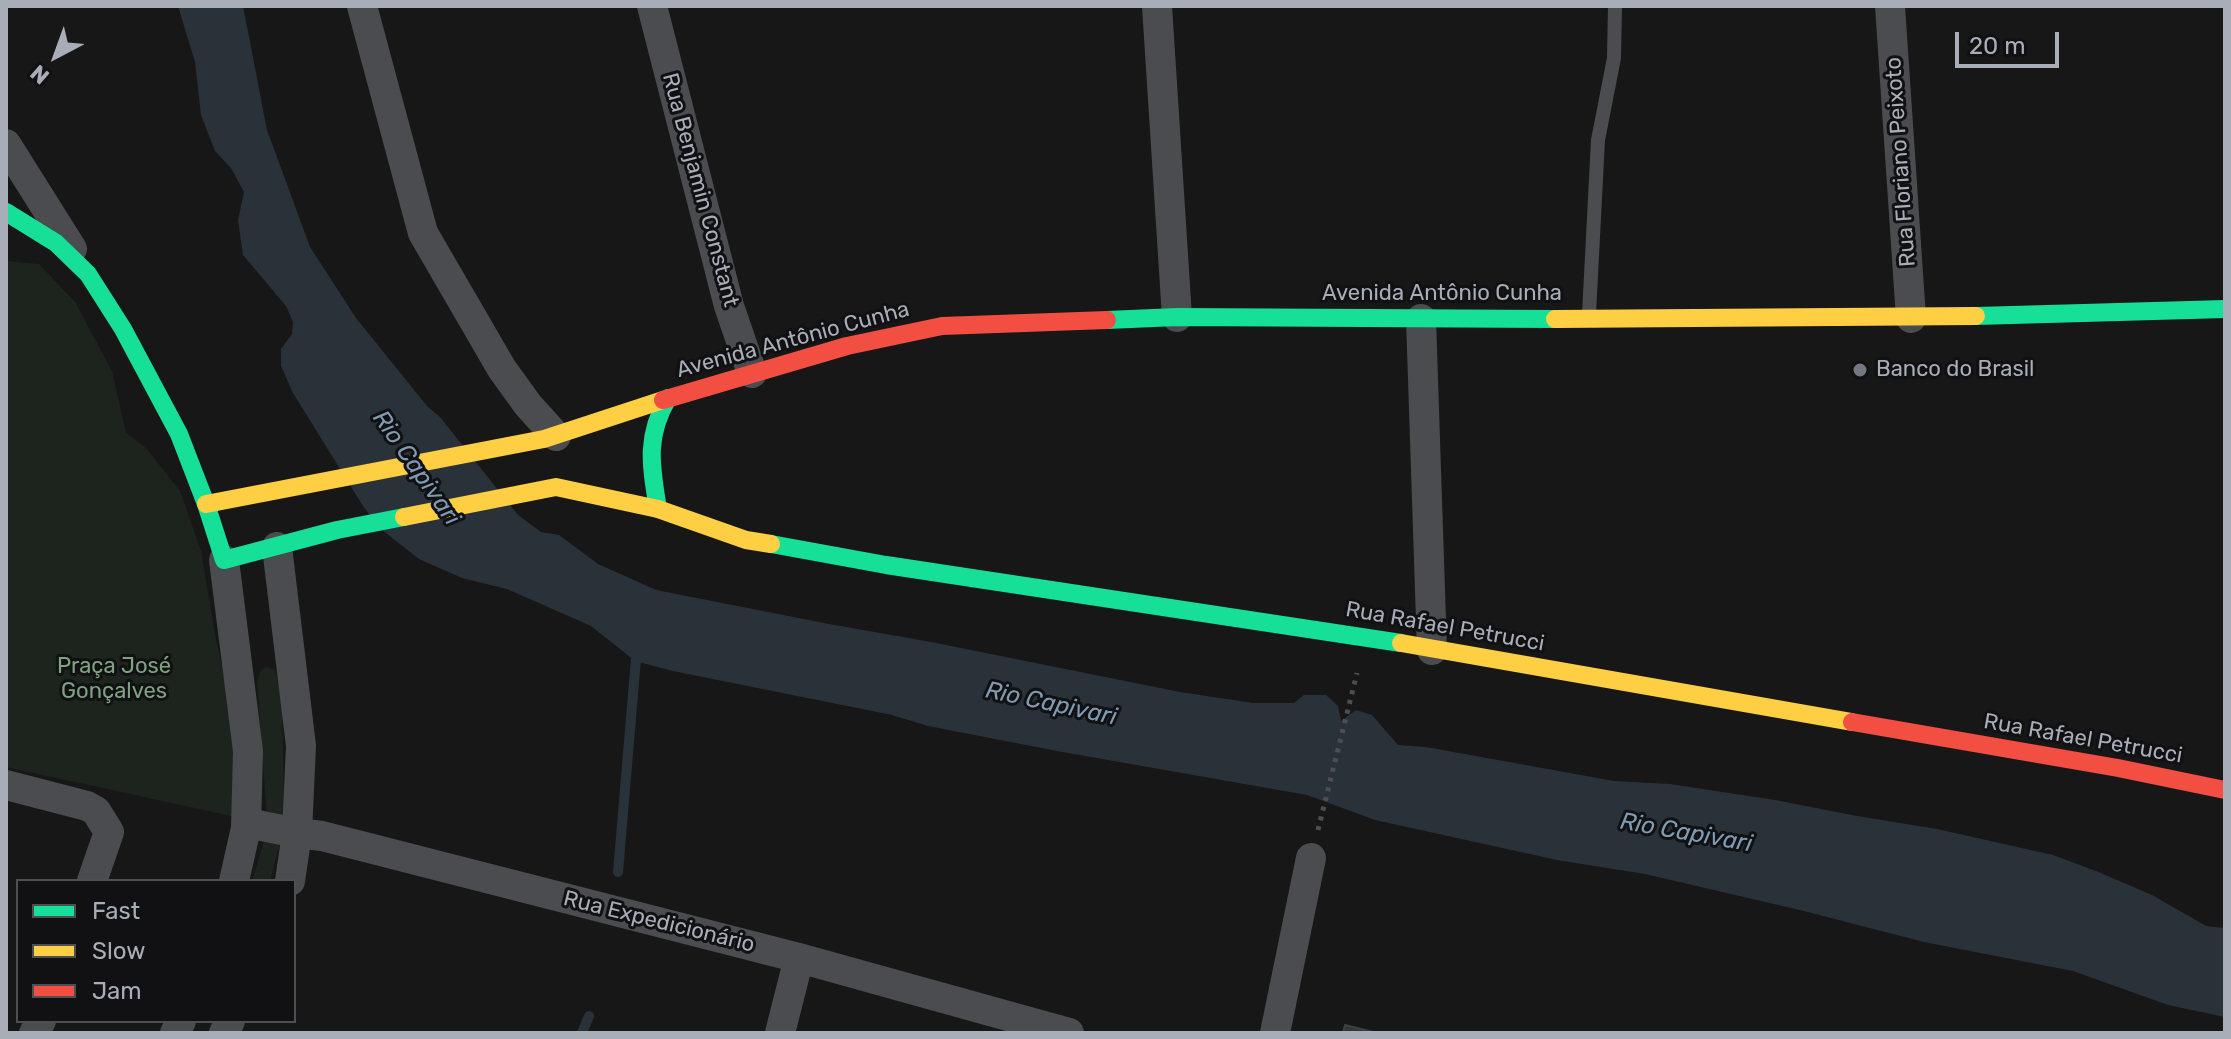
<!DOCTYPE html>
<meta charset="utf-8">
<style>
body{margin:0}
#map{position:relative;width:2231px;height:1039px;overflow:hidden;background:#171717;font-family:Rubik,sans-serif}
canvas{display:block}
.frame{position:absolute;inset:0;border:8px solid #a8adb8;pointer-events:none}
.legend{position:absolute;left:16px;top:879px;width:280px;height:144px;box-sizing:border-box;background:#111113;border:2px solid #4d4f55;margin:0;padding:10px 14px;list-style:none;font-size:24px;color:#a8adb8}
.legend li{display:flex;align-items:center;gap:16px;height:40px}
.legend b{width:40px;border:2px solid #4d4f55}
.north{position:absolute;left:16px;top:16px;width:80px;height:80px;-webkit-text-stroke:6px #111113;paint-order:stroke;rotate:221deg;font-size:22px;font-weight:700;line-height:32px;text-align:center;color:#a8adb8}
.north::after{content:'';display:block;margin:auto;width:28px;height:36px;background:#a8adb8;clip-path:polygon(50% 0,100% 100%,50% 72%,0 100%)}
.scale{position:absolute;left:1955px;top:32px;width:104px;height:36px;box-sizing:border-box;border:4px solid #a8adb8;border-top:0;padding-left:10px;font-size:24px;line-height:28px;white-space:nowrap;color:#a8adb8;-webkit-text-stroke:6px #111113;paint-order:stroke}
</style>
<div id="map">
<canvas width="2231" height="1039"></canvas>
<div class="frame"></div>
<ul class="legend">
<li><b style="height:10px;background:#16e098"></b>Fast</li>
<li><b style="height:10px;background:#ffcf43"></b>Slow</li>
<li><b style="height:10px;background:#f24e42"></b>Jam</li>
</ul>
<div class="north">N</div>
<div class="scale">20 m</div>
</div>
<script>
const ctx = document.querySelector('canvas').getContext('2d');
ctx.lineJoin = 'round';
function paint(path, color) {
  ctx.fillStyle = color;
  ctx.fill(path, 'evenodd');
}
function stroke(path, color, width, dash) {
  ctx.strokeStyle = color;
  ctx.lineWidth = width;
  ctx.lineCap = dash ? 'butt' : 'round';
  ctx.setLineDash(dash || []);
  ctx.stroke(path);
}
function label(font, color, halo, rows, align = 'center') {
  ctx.font = font + ' Rubik,sans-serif';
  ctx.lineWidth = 6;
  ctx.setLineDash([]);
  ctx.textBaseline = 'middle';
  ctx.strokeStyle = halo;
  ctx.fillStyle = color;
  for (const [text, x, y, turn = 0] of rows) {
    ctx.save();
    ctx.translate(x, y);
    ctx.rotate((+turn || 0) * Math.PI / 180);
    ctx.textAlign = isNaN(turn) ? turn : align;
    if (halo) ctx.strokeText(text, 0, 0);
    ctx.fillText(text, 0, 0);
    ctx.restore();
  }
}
paint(new Path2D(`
 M6,261L39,264L75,302L112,371L126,433L146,448L180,491L201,551L215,635L238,741L236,817L6,767Z
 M267,667L275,670L282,699L284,803L281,838L270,881H252L265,837L267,816L257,682L261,670Z`), '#1d241e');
paint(new Path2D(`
 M178,6H243L267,130L310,247L356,318L427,406L440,417L518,515L541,532L559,535L598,564L656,590L829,624L931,642L1180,692L1253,703H1294L1304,695H1326L1338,706L1341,721L1356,710L1372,715L1398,745L1426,747L1614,781L1670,784L1775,800L1857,816L1937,829L2053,855L2096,871L2152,895L2206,926L2225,928V1017L2168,1005L2073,971L1924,942L1804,911L1645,874L1557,860L1375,820L1307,795L1057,751L928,726L892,715L673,671L635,661L591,626L507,589L462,578L419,559L382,530L363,506L293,393L281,366V349L292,334L293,322L286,306L243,255L238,220L244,192L231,168L215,151L201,115L195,62Z`), '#2a3239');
stroke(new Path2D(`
 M618,872L637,647
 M582,1033L589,1016`), '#2a3239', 10);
const building = new Path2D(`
 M1345,1025L1377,1033H1343Z`);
paint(building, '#353536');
stroke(building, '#3f4043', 2);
stroke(new Path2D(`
 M1318,830L1357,673`), '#4d4e52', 5, [4, 6]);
stroke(new Path2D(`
 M1589,314L1598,140L1614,58L1615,6`), '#4b4c50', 14);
stroke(new Path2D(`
 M362,6L423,233L502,369L528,405L556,436
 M652,6L729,306L752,373
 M1157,6L1177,317
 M1890,6L1911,318
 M6,144L72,249
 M1421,319L1432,650
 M277,547L301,746L297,833L290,881
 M224,560L248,751L246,828L234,881
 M6,785L87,806L96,811L109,832L92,881
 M247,823L297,833L322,836L799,958L1069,1033
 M34,1033L41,1021
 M175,1033L181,1021
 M224,1033L230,1021
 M780,1033L799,958
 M1275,1033L1311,858`), '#4b4c50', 30);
stroke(new Path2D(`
 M6,212L56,243L88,274L123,329L179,434L206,504L224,560L337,530L404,517
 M1976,316L2225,309
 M1107,320L1177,317L1555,319
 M658,509C651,466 645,437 668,398
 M771,544L886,565L1401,643`), '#16e098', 18);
stroke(new Path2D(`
 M1555,319L1976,316
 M206,504L544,439L663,400
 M404,517L556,487L658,509L746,540L771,544
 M1401,643L1852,722`), '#ffcf43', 18);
stroke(new Path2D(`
 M663,400L847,346L942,326L1107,320
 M1852,722L2118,768L2225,790`), '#f24e42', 18);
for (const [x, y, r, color] of [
 [1860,370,8,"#757880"]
]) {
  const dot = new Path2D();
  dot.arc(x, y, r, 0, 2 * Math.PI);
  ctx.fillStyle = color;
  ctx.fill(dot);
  stroke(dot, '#111113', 3);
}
label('22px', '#a8adb8', '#111113', [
 ["Rua Floriano Peixoto",1901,162,-94],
 ["Rua Benjamin Constant",700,190,75],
 ["Avenida Antônio Cunha",1442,294],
 ["Avenida Antônio Cunha",793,340,-15],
 ["Rua Rafael Petrucci",1445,627,10],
 ["Rua Rafael Petrucci",2083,739,10],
 ["Rua Expedicionário",659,922,14]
]);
label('22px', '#a8adb8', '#111113', [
 ["Banco do Brasil",1876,370]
], 'left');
label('22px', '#7fa381', '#111113', [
 ["Praça José",114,667],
 ["Gonçalves",114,692]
]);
label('italic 24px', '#7f9bb3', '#111113', [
 ["Rio Capivari",416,468,55],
 ["Rio Capivari",1051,704,12],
 ["Rio Capivari",1686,833,10]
]);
</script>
